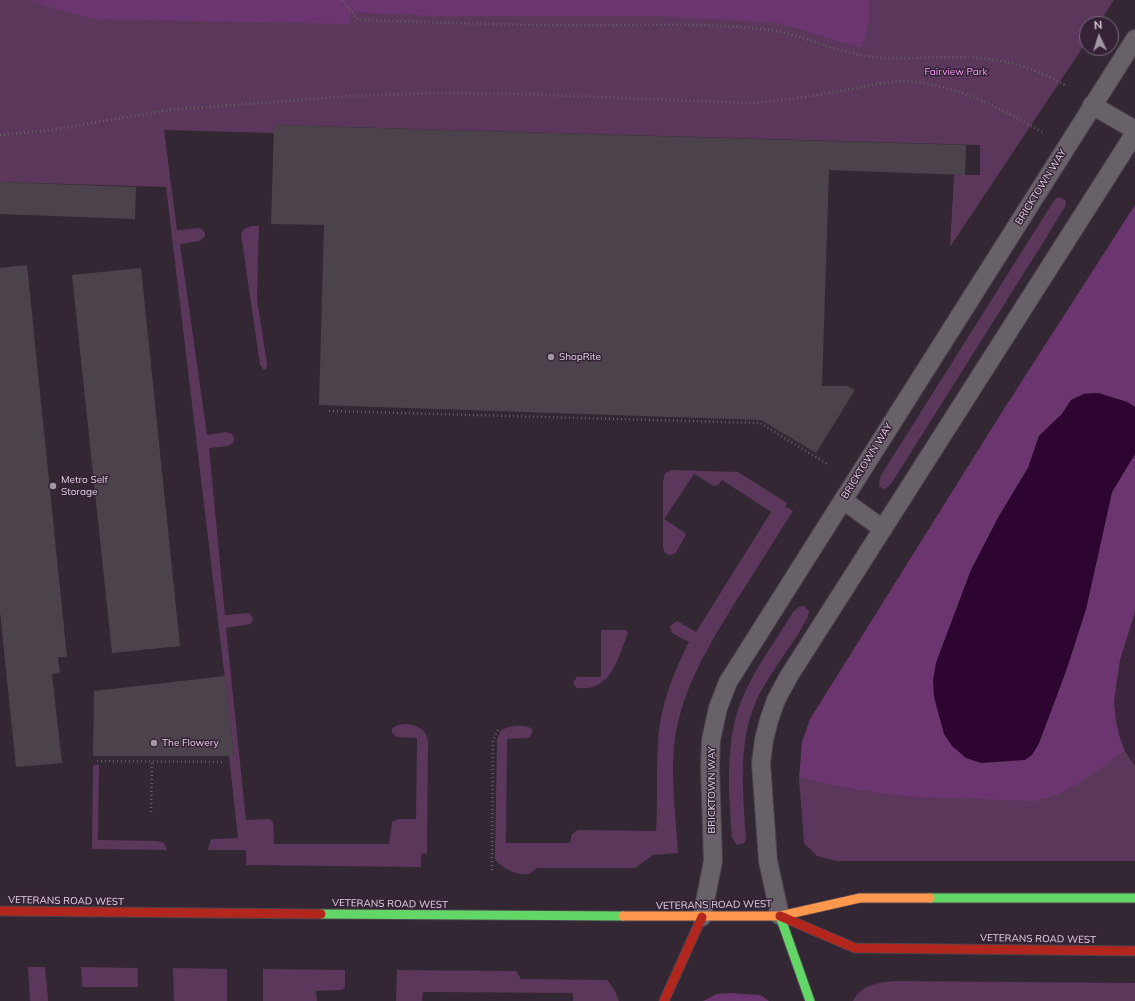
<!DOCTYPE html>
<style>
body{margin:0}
#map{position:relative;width:1135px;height:1001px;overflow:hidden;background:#322732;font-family:Mulish,sans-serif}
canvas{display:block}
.north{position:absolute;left:1079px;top:16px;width:40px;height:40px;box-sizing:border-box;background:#362237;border:1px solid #7a697b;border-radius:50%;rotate:356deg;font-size:11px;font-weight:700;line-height:16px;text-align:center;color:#e0d3e0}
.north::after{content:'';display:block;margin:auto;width:14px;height:18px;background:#a397a3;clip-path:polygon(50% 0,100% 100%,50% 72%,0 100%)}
</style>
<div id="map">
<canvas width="1135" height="1001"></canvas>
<div class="north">N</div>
</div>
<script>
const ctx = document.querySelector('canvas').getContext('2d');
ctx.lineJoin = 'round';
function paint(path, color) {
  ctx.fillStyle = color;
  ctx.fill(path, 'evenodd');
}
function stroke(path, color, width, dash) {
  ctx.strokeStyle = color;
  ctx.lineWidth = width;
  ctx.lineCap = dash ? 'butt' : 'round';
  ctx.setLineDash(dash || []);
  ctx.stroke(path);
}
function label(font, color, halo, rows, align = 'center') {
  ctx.font = font + ' Mulish,sans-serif';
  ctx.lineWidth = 3;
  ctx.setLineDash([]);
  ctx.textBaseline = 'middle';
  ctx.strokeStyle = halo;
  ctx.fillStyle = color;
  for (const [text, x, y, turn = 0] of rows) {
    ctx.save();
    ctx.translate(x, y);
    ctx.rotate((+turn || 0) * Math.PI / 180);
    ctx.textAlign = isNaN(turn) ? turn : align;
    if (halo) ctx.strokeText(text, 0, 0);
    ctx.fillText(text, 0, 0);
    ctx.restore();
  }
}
paint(new Path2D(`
 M1135,612V766L1120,738L1116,722L1114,701L1120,660Z`), '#3c253d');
paint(new Path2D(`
 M0,0H1114L1098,24H1087V41L950,247L954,175H980V145L274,125V133L164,130L177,230L200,228L205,232V236L200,241L180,244L207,435L226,432L232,434L234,438L233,443L228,446L209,448L225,615L249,613L253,618L251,624L226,628L246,820C276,820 273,812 274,844H389L392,822L398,819H416L417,738L397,737L392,733V729C401,719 427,725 428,741L427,853L421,854V867L246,865V850H208L211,839L238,838L229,756L234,755L166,187L0,182Z
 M1060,197L1066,201L1065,207L1046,238L891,484L885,489L879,487L880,477L1053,202L1056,198Z
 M251,226H259L257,299L267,364V367L264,370L260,365L241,234L244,229Z
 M672,470L738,472L787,503L785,506L793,511C774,541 755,571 736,601C709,645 683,687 675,738C670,776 676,816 678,853L653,855L635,868H537C533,872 529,875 522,874C515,874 496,865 495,858L497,740L500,731C507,726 524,723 532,729V734L528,738L507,739L506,843H570L572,834L578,830L656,831C658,802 656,771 658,742C660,706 673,674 689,642L672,633L670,626L677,621L696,632L771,512L722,480L718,485L714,486L694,474L664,519L684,532L686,535L675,554L668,555L664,552L663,546V482L665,473Z
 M804,606L809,611L808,617C793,645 772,669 758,697C737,741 743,791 746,838L744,843L737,845L732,838C729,792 724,743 742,699C755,668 776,640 793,612L799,607Z
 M601,630H626L628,633C617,659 612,692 577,688L573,683L577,677H601Z
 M1125,751L1135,766V861H837L817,856L804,843L799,778L856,790L1067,789Z
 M93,765H99L98,840L156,841L164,843L167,850L92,849Z
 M28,967H45L48,1001H30Z
 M81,967L138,968V987H84L82,986Z
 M173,968L227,969V1001H174Z
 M263,969L345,970V987L342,990L316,991L317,1001H263Z
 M397,970L516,971L521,979L607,980L615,991L619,1001H573V993L423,992L422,1001H396Z
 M893,981L1135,983V1001H853C861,985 876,983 893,981Z`), '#5b375c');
paint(new Path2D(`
 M33,0H869V21L862,48L778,23L660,16H435L351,12L350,24L94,19L46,6Z
 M1135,205V407L1127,402L1098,393L1084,394L1071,400L1062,414L1039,436L1028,468L999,516L971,570L936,663L1032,755L1039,743L1066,671L1086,609L1112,492L1135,454V612L1120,660L1114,701L1116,722L1120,738L1125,751C1098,769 1070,793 1037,801L913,797L856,790L799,778L802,742L810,719L1002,412Z
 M730,993L760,995L769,1001H703L717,994Z`), '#6b366f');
paint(new Path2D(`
 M1098,393L1127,402L1135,407V454L1112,492L1086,609L1066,671L1039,743L1032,755L1025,760L981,763L966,758L952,746L944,734L934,697L933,680L936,663L971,570L999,516L1028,468L1039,436L1062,414L1071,400L1084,394Z`), '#2e0531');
paint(new Path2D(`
 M274,125L966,145L965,175L829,170L822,386H848L855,390L816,453L761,420L319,405L324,225L271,224Z
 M0,182L136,187L135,219L0,214Z
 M27,265L67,657H58L60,673L52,674L62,763L16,767L0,612V268Z
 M141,268L180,646L112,653L72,275Z
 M225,676L234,756H93L94,691Z`), '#4c424c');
const lane = new Path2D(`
 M1092,105L1135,130
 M843,500L883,529
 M780,916L768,861L761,763L764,740L769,720L776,700L789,676L1135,133
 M702,917L713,861L710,767L711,740L718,708L728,682L1135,39`);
const fast = new Path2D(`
 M930,898H1135
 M321,914L623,916
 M780,916L810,1001`);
const slow = new Path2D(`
 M623,916H780L860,898H930`);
const jam = new Path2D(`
 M0,911L321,914
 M780,916L855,948L1135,951
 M664,1001L702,917`);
stroke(lane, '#4d434d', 20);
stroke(fast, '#4d434d', 11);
stroke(slow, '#4d434d', 11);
stroke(jam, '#4d434d', 11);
stroke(new Path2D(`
 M342,0L358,20C427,22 495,25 564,25C630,26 696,22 762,29C801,33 835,53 874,57C898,60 924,57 949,57C991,56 1030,64 1066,86
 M0,135L51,130L169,110L350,96L437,93L522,94L749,103C781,101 813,96 845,90C868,86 894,79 917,82C963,88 1004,110 1044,133
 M329,411L760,423L829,465
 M97,761L225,762
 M151,812L152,762
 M492,870L493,741L498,730`), '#665d66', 2.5, [1, 3]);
stroke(lane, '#696169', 18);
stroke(fast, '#63d668', 9);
stroke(slow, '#ff974d', 9);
stroke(jam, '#b3261e', 9);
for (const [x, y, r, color] of [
 [551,357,4,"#a397a3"],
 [53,486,4,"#a397a3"],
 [154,743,4,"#a397a3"]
]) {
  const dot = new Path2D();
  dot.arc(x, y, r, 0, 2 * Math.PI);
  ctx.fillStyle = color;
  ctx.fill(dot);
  stroke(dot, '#362237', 1.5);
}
label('10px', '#f49ff8', '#362237', [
 ["Fairview Park",956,72]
]);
label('10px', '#e0d3e0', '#362237', [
 ["BRICKTOWN WAY",1041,187,-58],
 ["BRICKTOWN WAY",867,461,-58],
 ["BRICKTOWN WAY",712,790,-90],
 ["VETERANS ROAD WEST",66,901,1],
 ["VETERANS ROAD WEST",390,904,1],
 ["VETERANS ROAD WEST",714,905,-1],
 ["VETERANS ROAD WEST",1038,939,1]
]);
label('10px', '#e0d3e0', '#362237', [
 ["ShopRite",559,357],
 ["Metro Self",61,480],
 ["Storage",61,492],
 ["The Flowery",162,743]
], 'left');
</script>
